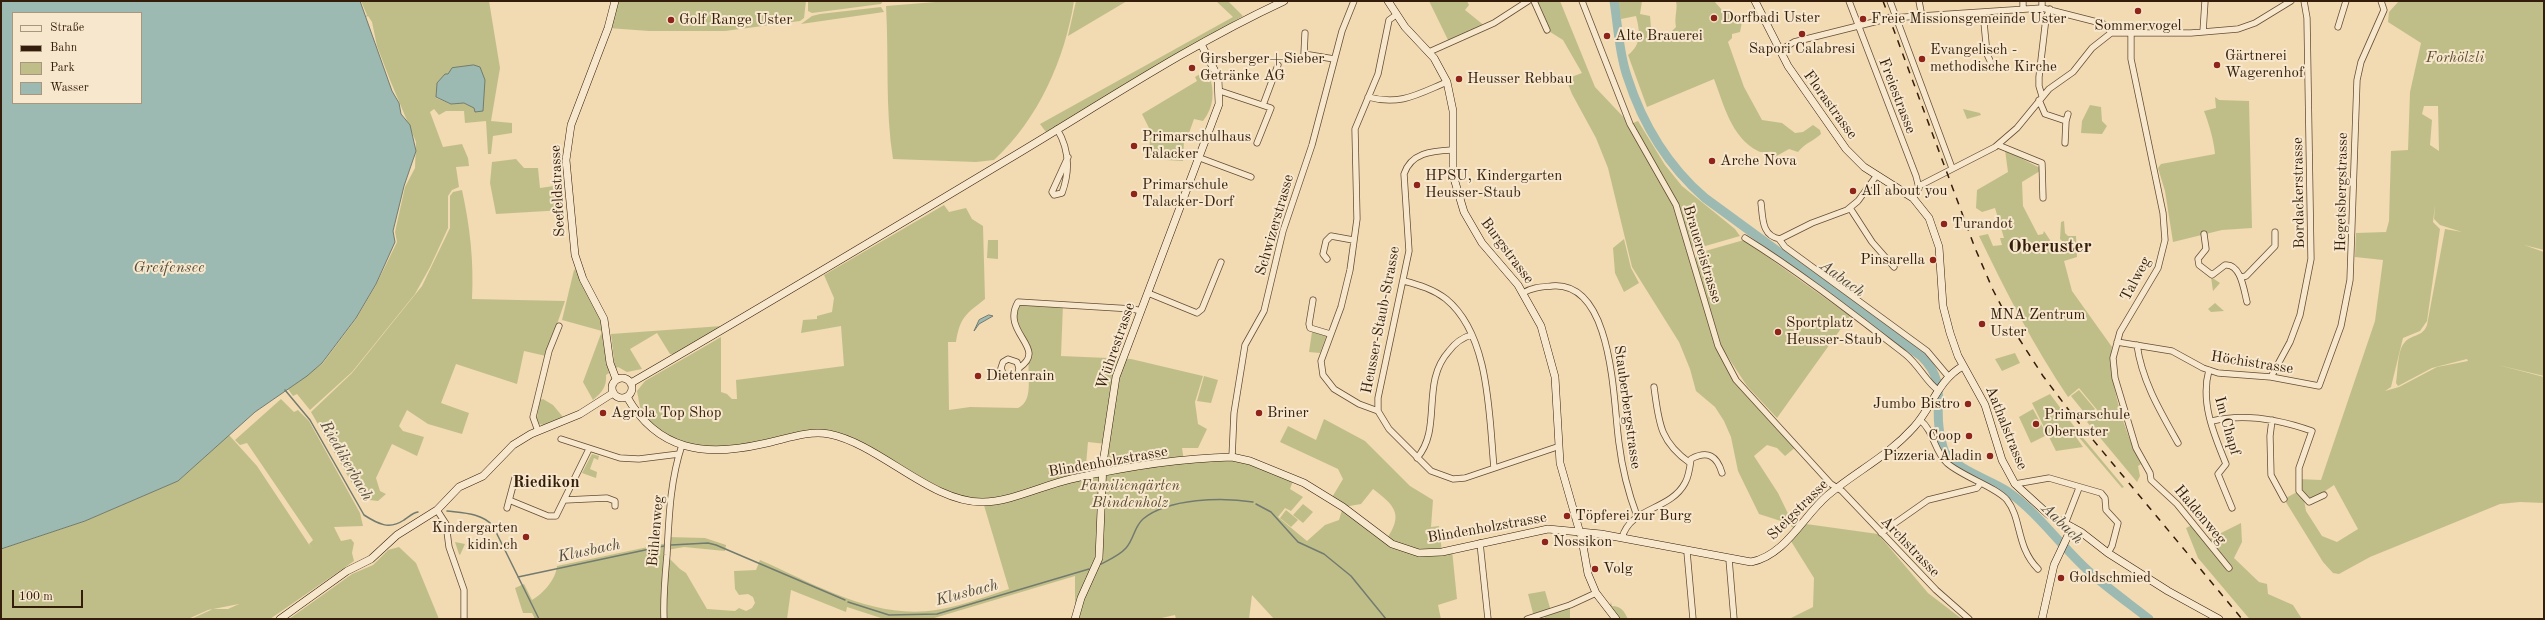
<!DOCTYPE html>
<meta charset="utf-8">
<style>
body{margin:0}
#map{position:relative;width:2545px;height:620px;overflow:hidden;background:#f2dab2;font-family:"Old Standard TT",serif}
canvas{display:block}
.frame{position:absolute;inset:0;border:2px solid #341d0b;pointer-events:none}
.legend{position:absolute;left:12px;top:12px;width:130px;height:92px;box-sizing:border-box;background:#f7e7cd;border:1px solid #a9967f;margin:0;padding:5px 7px;list-style:none;font-size:12px;color:#341d0b}
.legend li{display:flex;align-items:center;gap:8px;height:20px}
.legend b{width:20px;border:1px solid #a9967f}
.scale{position:absolute;left:12px;top:590px;width:71px;height:18px;box-sizing:border-box;border:2px solid #341d0b;border-top:0;padding-left:5px;font-size:12px;line-height:14px;white-space:nowrap;color:#341d0b;-webkit-text-stroke:3px #f7e7cd;paint-order:stroke}
</style>
<div id="map">
<canvas width="2545" height="620"></canvas>
<div class="frame"></div>
<ul class="legend">
<li><b style="height:5px;background:#f7e7cd"></b>Straße</li>
<li><b style="height:5px;background:#341d0b"></b>Bahn</li>
<li><b style="height:11px;background:#c0be88"></b>Park</li>
<li><b style="height:11px;background:#9cbab1"></b>Wasser</li>
</ul>
<div class="scale">100 m</div>
</div>
<script>
const ctx = document.querySelector('canvas').getContext('2d');
ctx.lineJoin = 'round';
function paint(path, color) {
  ctx.fillStyle = color;
  ctx.fill(path, 'evenodd');
}
function stroke(path, color, width, dash) {
  ctx.strokeStyle = color;
  ctx.lineWidth = width;
  ctx.lineCap = dash ? 'butt' : 'round';
  ctx.setLineDash(dash || []);
  ctx.stroke(path);
}
function label(font, color, halo, rows, align = 'center') {
  ctx.font = font + ' "Old Standard TT",serif';
  ctx.lineWidth = 4;
  ctx.setLineDash([]);
  ctx.textBaseline = 'middle';
  ctx.strokeStyle = halo;
  ctx.fillStyle = color;
  for (const [text, x, y, turn = 0] of rows) {
    ctx.save();
    ctx.translate(x, y);
    ctx.rotate((+turn || 0) * Math.PI / 180);
    ctx.textAlign = isNaN(turn) ? turn : align;
    if (halo) ctx.strokeText(text, 0, 0);
    ctx.fillText(text, 0, 0);
    ctx.restore();
  }
}
paint(new Path2D(`
 M361,1H489L500,68L491,121L512,123V133L493,136L491,154H488L486,121L465,123L464,111H446L439,115L434,109L430,112L443,147L462,144L468,158L469,166L456,167L459,187L452,190L448,196V228L430,267L415,294L352,372L310,410L297,394L293,396L288,389L323,363L356,319L376,285L397,242L395,232L405,187L415,168L416,142L390,80L377,46L372,22L368,16L364,18L367,15ZM448,74L483,111L464,103L451,104L436,98L437,83L445,75Z
 M615,1H806L804,18L800,21L725,31H649L608,28Z
 M808,1H883L881,4L812,13L808,11Z
 M948,1H1074C1065,59 1038,120 994,160L976,162L893,159C885,109 889,57 886,6Z
 M1076,1H1127L1068,36Z
 M1216,1H1228L1243,16L1046,132L1040,124L1233,17Z
 M1429,1H1467L1469,5L1465,10L1486,27L1449,42Z
 M1534,1H1560L1595,87L1630,124L1676,205L1718,346L1736,380L1797,446L1785,456L1777,448L1767,445L1754,456L1778,493L1796,530L1806,524L1878,534L1928,593L1962,619H1789L1813,607L1814,578L1789,538L1796,530L1787,523L1759,514L1738,471L1731,437L1724,421L1715,407L1696,391L1690,369L1679,342L1632,267L1608,168L1596,138L1572,94L1566,79L1582,73L1563,40L1547,30Z
 M1617,1H1642L1640,14L1650,16L1652,40L1664,38L1663,34L1672,31L1676,27C1674,17 1678,9 1676,1H1714L1723,11L1732,13L1742,22L1740,32L1732,34V38L1728,42L1744,87L1762,120L1782,123L1795,133L1803,132L1813,125L1820,130L1821,134C1814,141 1806,142 1798,152L1789,149L1773,158V152C1768,151 1764,154 1758,151C1731,137 1724,105 1714,79L1647,107L1628,55C1642,44 1640,32 1636,16L1621,19Z
 M2399,1H2544V250L2524,245L2544,252V376L2498,365L2544,377V503L2520,502L2500,504L2370,557L2339,574L2333,573L2323,562L2284,499L2299,491L2298,479L2321,480L2375,321L2383,260L2355,257L2356,233L2386,232L2389,221L2391,151L2408,150L2410,92L2421,43L2388,22L2389,12ZM2424,106H2438L2439,151L2430,145L2432,120L2422,114ZM2435,205L2434,219L2440,225L2462,232L2445,229L2427,325C2423,337 2412,334 2405,342C2397,350 2398,372 2396,383L2398,386L2432,368L2467,359L2468,361L2437,367L2399,387L2385,391L2391,387L2403,338L2420,331L2427,321L2440,229L2433,222ZM2334,485L2358,529L2337,542L2322,536L2306,511L2304,500L2309,502Z
 M881,7L884,12L801,24L812,16L820,14Z
 M1200,74L1203,78L1209,74C1215,92 1214,107 1203,121L1194,119L1189,133L1167,132L1164,138L1149,137L1145,139L1144,135L1150,130L1142,114L1197,81L1195,77Z
 M2215,97L2219,100L2249,101L2252,228L2222,230L2173,242L2165,191L2158,168L2161,164L2215,154C2214,141 2209,124 2204,111L2216,108Z
 M2090,105L2101,107L2102,121L2107,126L2102,134L2081,133L2082,121Z
 M1963,109L1980,113L1981,115L1967,119Z
 M1638,121L1665,165L1682,186L1735,229L1740,236L1695,249L1689,244L1678,206L1633,123Z
 M1150,138L1184,140L1183,161L1149,159Z
 M2005,150L2040,168V171L2022,182L2023,206L2038,235L2043,234L2044,231L2050,240L2048,246L2050,251L2053,250L2061,254L2065,244L2060,239L2061,222L2064,221L2065,233L2068,236H2076L2077,257L2064,261L2072,291L2112,347C2107,378 2126,436 2141,464L2138,466L2140,476L2137,482L2087,422L2098,411L2079,388L2068,397C2033,345 2006,292 1979,236L1988,234L1993,246L2002,245L2000,238H2004L1995,208L1982,212L1976,208L1977,190L2008,172Z
 M516,159L524,168H538L540,188L561,185L564,210L496,214L490,183L492,162Z
 M462,190C470,227 474,261 472,299L565,301L546,356L524,351L517,384L456,364L441,403L469,413L462,434L428,424L407,410L399,426L403,431L424,437L417,456L392,444L376,478L380,491L386,494L378,501L361,499L311,412L352,373L422,286L450,228V196L453,192Z
 M944,205L949,212L966,208L972,219L983,226L985,299C966,314 960,317 956,342H948L949,410L970,407L1018,408C1036,400 1025,370 1030,354L1014,325L1018,302L1063,304L1061,356L1131,359L1203,376L1195,402L1198,424L1207,429L1198,448H1182L1184,461L1232,457L1294,478L1290,489L1303,497L1291,511L1285,508L1278,517L1307,541L1325,525L1339,520L1343,507L1331,499L1343,479L1338,469L1280,442L1288,426L1316,440L1324,419L1365,441L1410,486L1433,500L1431,527L1439,526L1442,552L1452,550L1457,599L1438,605L1441,619H1274L1252,595L1249,619H1176L1175,615L1157,619H1075V576L931,619L881,618L847,607L846,612L791,590L787,619H535L532,613H523L515,588L524,584L532,600C543,594 556,579 557,566L667,543V537L705,538L726,545L725,551L684,547L667,550V556L680,569L686,573L707,609L735,611L739,608L746,611L752,608L755,603L753,597L748,594L739,595L735,589L734,571L756,570L760,560C815,584 874,620 936,610C961,606 985,597 1009,589L983,502L961,498L849,441L818,433L761,445L698,450L664,433L650,422L640,407L637,391L645,381L721,337V392L727,394L732,399H737L736,380L844,366L841,326L801,333L803,320L817,319V316L832,312L834,298L824,275ZM1088,442L1106,444L1102,473L1085,476ZM1373,489C1395,506 1404,514 1386,540L1344,507L1361,504Z
 M1624,239L1631,268L1639,283L1624,292L1615,273L1613,248Z
 M988,240H998V259L987,258Z
 M1744,240L1850,316L1777,418L1747,386L1722,348L1695,260L1698,253Z
 M577,269L602,322L609,373L606,375C607,387 602,392 593,400L583,382L602,331L562,320L574,270Z
 M2211,277L2220,283L2213,291Z
 M2215,303L2224,311L2211,312L2208,309Z
 M722,326L674,354H670L657,333L630,349L642,369L627,372L618,367L615,369L611,334Z
 M1312,332L1327,334L1320,353L1309,352Z
 M2015,353L2020,363L2002,371L1995,359Z
 M1204,376L1218,380L1211,403L1197,401Z
 M2079,390L2095,409L2087,416L2071,396Z
 M2050,394L2079,433L2124,487L2122,488L2077,435L2076,437L2083,447L2056,451L2032,403Z
 M281,399L294,412L298,410L309,421L360,513L363,526L334,527L341,541L351,539L354,543L352,553L354,561L270,619H191L213,609H228L239,604L208,610L188,619H1V549L85,521L178,481L229,435L257,466L312,549L309,544L313,540L247,443L240,445L235,440Z
 M543,399L553,405L563,417L544,425L539,424L537,418L540,400Z
 M2033,409L2047,435L2031,443L2019,417Z
 M592,454L599,456L598,460L594,458L590,469L597,472L596,478L582,473Z
 M1303,504L1313,512L1303,523L1293,515Z
 M1286,510L1298,520L1291,527L1280,518Z
 M2196,523L2209,539L2241,523L2242,542L2234,558L2259,582L2267,584L2268,594L2293,605L2302,619H2250L2247,616L2198,558L2186,528Z
 M455,542L465,544L460,555L459,554Z
 M399,547L416,563L439,619H289L352,574L373,565L388,550Z
 M1545,591L1551,611L1570,605V619H1545L1544,614L1534,617L1528,594Z
 M1611,602L1612,606C1621,606 1624,611 1628,619H1620L1610,605Z`), '#c0be88');
const water = new Path2D(`
 M1,1H360L392,91L399,103L401,114L410,125L416,151L404,186L393,231L395,242L376,284L356,318L322,363L307,376L255,412L178,481L85,521L1,549ZM13,13H141V103H13Z
 M474,65L480,67L485,80L483,111L475,112L474,108L464,103L451,104L436,97L437,83L445,74H448L452,68Z
 M989,315L993,316L979,324L974,331L979,320Z`);
paint(water, '#9cbab1');
stroke(water, '#727b6f', 1);
stroke(new Path2D(`
 M285,390L310,420L364,515C378,524 389,530 404,520C409,517 412,513 418,512
 M1256,504L1271,512L1298,542L1324,554L1351,576L1386,619
 M447,511C463,513 482,513 493,526L539,619
 M671,545L708,543L716,545L845,600
 M1101,564C1109,560 1120,555 1126,548C1134,539 1134,527 1143,519C1168,498 1223,497 1253,502
 M518,577L664,546
 M848,602L889,615L937,614L1089,569`), '#727b6f', 1.5);
stroke(new Path2D(`
 M1614,1C1618,26 1619,53 1627,76C1642,123 1668,166 1705,198L1921,356C1950,384 1932,406 1941,438C1942,443 1943,449 1945,452C1960,472 1987,478 2007,491C2038,512 2063,549 2092,574C2110,590 2130,604 2149,619`), '#9cbab1', 9);
const street = new Path2D(`
 M1534,1L1547,30
 M1582,1L1630,124L1676,205L1718,346L1736,380L1831,484L1842,491L1936,590L1969,619
 M1849,1L1916,176L1919,188L1913,198
 M1890,1L1952,168
 M1919,1L1922,17
 M2023,1V9
 M2042,8V1
 M1983,12L1987,54L1992,65
 M2338,27L2346,1
 M2203,32L2205,1
 M1305,33L1304,54L1334,59
 M2131,33V59L2163,213L2165,240L2158,268L2120,332L2113,358L2115,378L2136,448L2150,473L2151,480L2177,504L2229,568
 M1779,51L1794,42L1890,18L2042,8L2101,23L2106,25L2111,33
 M1429,52L1494,23L1528,1
 M1220,91L1271,108L1257,143
 M2042,96L2039,86V77L2046,18L2050,9
 M1368,97C1400,106 1418,94 1447,82
 M2039,100L2045,114L2066,121L2065,143
 M1263,105L1278,65
 M2066,121L2068,114
 M1057,129C1070,150 1070,171 1062,193L1054,195L1052,192L1068,157
 M1998,145L2042,163L2043,198
 M1452,150C1431,151 1411,153 1404,174L1409,251L1378,398V411L1389,429L1431,471L1453,479L1465,478L1557,447
 M1200,158L1251,177
 M1919,186L1995,147L2017,128L2049,89L2073,72L2092,48L2111,33H2191L2238,29L2255,23L2291,1
 M1761,203C1763,217 1761,236 1780,239L1812,223L1847,210L1858,201L1877,175
 M1850,208L1872,242L1894,267
 M2204,234L2206,249L2198,259L2199,265L2212,275L2225,265C2241,263 2244,291 2247,302
 M1745,238C1801,273 1853,314 1905,354C1919,365 1927,383 1938,390
 M1779,239L1785,247L1927,351L1948,376
 M1327,259L1323,254L1326,241L1331,236L1353,240
 M2242,277L2246,276L2275,246V232
 M1404,281C1419,285 1433,289 1446,299C1490,335 1489,416 1494,468
 M1148,293L1197,313L1202,309L1221,262
 M1523,293C1533,287 1542,287 1552,286C1614,281 1613,402 1619,443C1622,468 1628,492 1637,516
 M1313,300L1309,324L1310,328L1330,334
 M2117,342L2172,351L2203,368L2218,373L2271,377L2319,386L2341,326L2350,280L2357,80L2361,62L2384,10L2381,1
 M2137,345C2142,381 2160,411 2178,443
 M1019,368L1017,362L1008,359L1003,362L1001,368L1004,376L1013,377L1018,374L1019,368C1049,348 1000,333 1018,302L1133,309L1141,311
 M2209,370C2200,402 2214,435 2226,464L2218,474L2232,508
 M2271,377L2290,342L2300,315L2311,259L2307,18L2304,1
 M1654,387C1659,422 1659,441 1690,463
 M1378,411L1359,404L1334,389L1323,375L1321,361L1341,307L1350,270L1357,219L1355,129L1378,74L1389,20L1396,15
 M1920,420C1934,431 1934,451 1947,463C1963,477 1996,487 2007,500C2022,519 2016,547 2038,569
 M2272,420L2270,436L2271,475L2284,499
 M2212,421C2244,413 2281,420 2312,431L2299,468V491L2309,502L2324,495
 M538,431L533,417L549,351L559,326
 M561,439L620,458L639,459L679,454
 M1232,457L1234,413L1245,345L1264,311L1283,231L1312,145L1342,31L1354,1
 M1417,458C1443,428 1420,383 1449,351C1455,343 1461,338 1471,335
 M2015,484L2049,478L2101,493L2105,498L2106,510L2118,523L2112,546L2108,553
 M509,500L548,516H556L589,449
 M565,500L607,498L615,501V506
 M507,508L515,478
 M437,510L446,524L449,547L464,590V619
 M2065,524L2079,488
 M1881,533L1928,500L1977,488L1980,484
 M1622,538C1630,507 1670,511 1685,483C1689,476 1690,467 1691,459C1708,450 1717,456 1722,473
 M1480,543L1488,619
 M1687,552L1693,619
 M1729,559L1734,619
 M664,619C663,597 665,577 667,555C669,517 670,481 682,445
 M1527,619L1570,605L1596,593`);
const secondary = new Path2D(`
 M615,1L608,28L571,125L566,160L575,255L583,279L604,319L610,363L616,379
 M1388,1L1405,27L1434,58L1447,82L1453,111V175L1464,212L1482,243L1518,285L1541,326L1555,377L1560,463L1582,540L1588,574L1596,593L1616,619
 M1755,1L1788,66L1846,149L1864,167L1913,198L1929,218L1939,247L1943,306L1950,333L1958,356L1985,405L2002,460L2015,484L2048,514L2081,532L2108,553L2168,591L2219,619
 M612 388a10 10 0 1 1 20 0a10 10 0 1 1-20 0Z
 M631,383C757,310 882,235 1007,160C1098,106 1187,46 1284,1
 M627,397C658,451 705,457 762,444C784,440 806,430 829,434C880,444 931,503 983,502C1010,502 1044,485 1071,479C1120,468 1182,458 1232,457L1250,461L1304,483L1343,507L1392,544L1419,553L1442,552L1548,529L1601,534L1751,562C1786,555 1803,516 1828,495C1858,470 1887,457 1914,427C1933,406 1938,380 1963,366
 M280,619L347,571L371,559L397,535L437,510L459,487L483,476L513,445L531,434L580,414L613,393
 M1075,619L1081,598L1099,558L1103,463L1116,377L1219,104L1218,77L1201,44
 M2042,619L2054,565L2072,527`);
stroke(street, '#644c35', 7);
stroke(secondary, '#341d0b', 8);
stroke(street, '#f7e7cd', 5.5);
stroke(secondary, '#f7e7cd', 7);
stroke(new Path2D(`
 M1883,1L1975,248L1993,290L2016,334L2043,376L2074,417L2242,619`), '#341d0b', 1.5, [7, 7]);
for (const [x, y, r, color] of [
 [2138,11,4,"#8f2418"],
 [1714,18,4,"#8f2418"],
 [1863,19,4,"#8f2418"],
 [671,20,4,"#8f2418"],
 [1802,34,4,"#8f2418"],
 [1607,36,4,"#8f2418"],
 [1922,59,4,"#8f2418"],
 [2217,65,4,"#8f2418"],
 [1192,68,4,"#8f2418"],
 [1459,79,4,"#8f2418"],
 [1134,146,4,"#8f2418"],
 [1712,161,4,"#8f2418"],
 [1417,185,4,"#8f2418"],
 [1853,191,4,"#8f2418"],
 [1134,194,4,"#8f2418"],
 [1944,224,4,"#8f2418"],
 [1933,260,4,"#8f2418"],
 [1982,324,4,"#8f2418"],
 [1778,332,4,"#8f2418"],
 [978,376,4,"#8f2418"],
 [1968,404,4,"#8f2418"],
 [603,413,4,"#8f2418"],
 [1259,413,4,"#8f2418"],
 [2036,424,4,"#8f2418"],
 [1969,436,4,"#8f2418"],
 [1990,456,4,"#8f2418"],
 [1567,516,4,"#8f2418"],
 [526,537,4,"#8f2418"],
 [1545,542,4,"#8f2418"],
 [1595,569,4,"#8f2418"],
 [2061,578,4,"#8f2418"]
]) {
  const dot = new Path2D();
  dot.arc(x, y, r, 0, 2 * Math.PI);
  ctx.fillStyle = color;
  ctx.fill(dot);
  stroke(dot, '#f7e7cd', 1.5);
}
label('15px', '#341d0b', '#f7e7cd', [
 ["Dorfbadi Uster",1722,18],
 ["Freie Missionsgemeinde Uster",1871,19],
 ["Golf Range Uster",679,20],
 ["Sommervogel",2138,26,"center"],
 ["Alte Brauerei",1615,36],
 ["Sapori Calabresi",1802,49,"center"],
 ["Evangelisch -",1930,50],
 ["methodische Kirche",1930,67],
 ["Gärtnerei",2225,56],
 ["Wagerenhof",2225,73],
 ["Girsberger+Sieber",1200,59],
 ["Getränke AG",1200,76],
 ["Heusser Rebbau",1467,79],
 ["Primarschulhaus",1142,137],
 ["Talacker",1142,154],
 ["Arche Nova",1720,161],
 ["HPSU, Kindergarten",1425,176],
 ["Heusser-Staub",1425,193],
 ["Primarschule",1142,185],
 ["Talacker-Dorf",1142,202],
 ["All about you",1861,191],
 ["Turandot",1952,224],
 ["Pinsarella",1925,260,"right"],
 ["MNA Zentrum",1990,315],
 ["Uster",1990,332],
 ["Sportplatz",1786,323],
 ["Heusser-Staub",1786,340],
 ["Dietenrain",986,376],
 ["Jumbo Bistro",1960,404,"right"],
 ["Agrola Top Shop",611,413],
 ["Briner",1267,413],
 ["Primarschule",2044,415],
 ["Oberuster",2044,432],
 ["Coop",1961,436,"right"],
 ["Pizzeria Aladin",1982,456,"right"],
 ["Töpferei zur Burg",1575,516],
 ["Kindergarten",518,528,"right"],
 ["kidin.ch",518,545,"right"],
 ["Nossikon",1553,542],
 ["Volg",1603,569],
 ["Goldschmied",2069,578]
], 'left');
label('italic 15px', '#5e4d30', '#f7e7cd', [
 ["Forhölzli",2455,58],
 ["Familiengärten",1130,486],
 ["Blindenholz",1130,503]
]);
label('15px', '#341d0b', '#f7e7cd', [
 ["Freiestrasse",1897,96,69],
 ["Florastrasse",1830,105,54],
 ["Seefeldstrasse",558,191,-93],
 ["Hegetsbergstrasse",2342,192,-89],
 ["Bordackerstrasse",2299,193,-91],
 ["Schwizerstrasse",1275,225,-74],
 ["Burgstrasse",1507,251,53],
 ["Brauereistrasse",1702,254,73],
 ["Talweg",2136,279,-62],
 ["Heusser-Staub-Strasse",1381,320,-79],
 ["Wührestrasse",1116,346,-71],
 ["Höchistrasse",2252,363,9],
 ["Stauberbergstrasse",1627,407,82],
 ["Im Chapf",2227,426,74],
 ["Aathalstrasse",2006,428,68],
 ["Blindenholzstrasse",1108,462,-10],
 ["Steigstrasse",1798,510,-45],
 ["Haldenweg",2200,515,50],
 ["Blindenholzstrasse",1487,528,-10],
 ["Bühlenweg",656,531,-85],
 ["Archstrasse",1910,547,46]
]);
label('italic 16px', '#534c3d', '#f7e7cd', [
 ["Greifensee",169,268],
 ["Aabach",1842,279,36],
 ["Riedikerbach",346,461,60],
 ["Aabach",2062,524,44],
 ["Klusbach",589,551,-12],
 ["Klusbach",967,593,-15]
]);
label('bold 17px', '#341d0b', '#f7e7cd', [
 ["Riedikon",546,483]
]);
label('bold 19px', '#341d0b', '#f7e7cd', [
 ["Oberuster",2050,247]
]);
</script>
